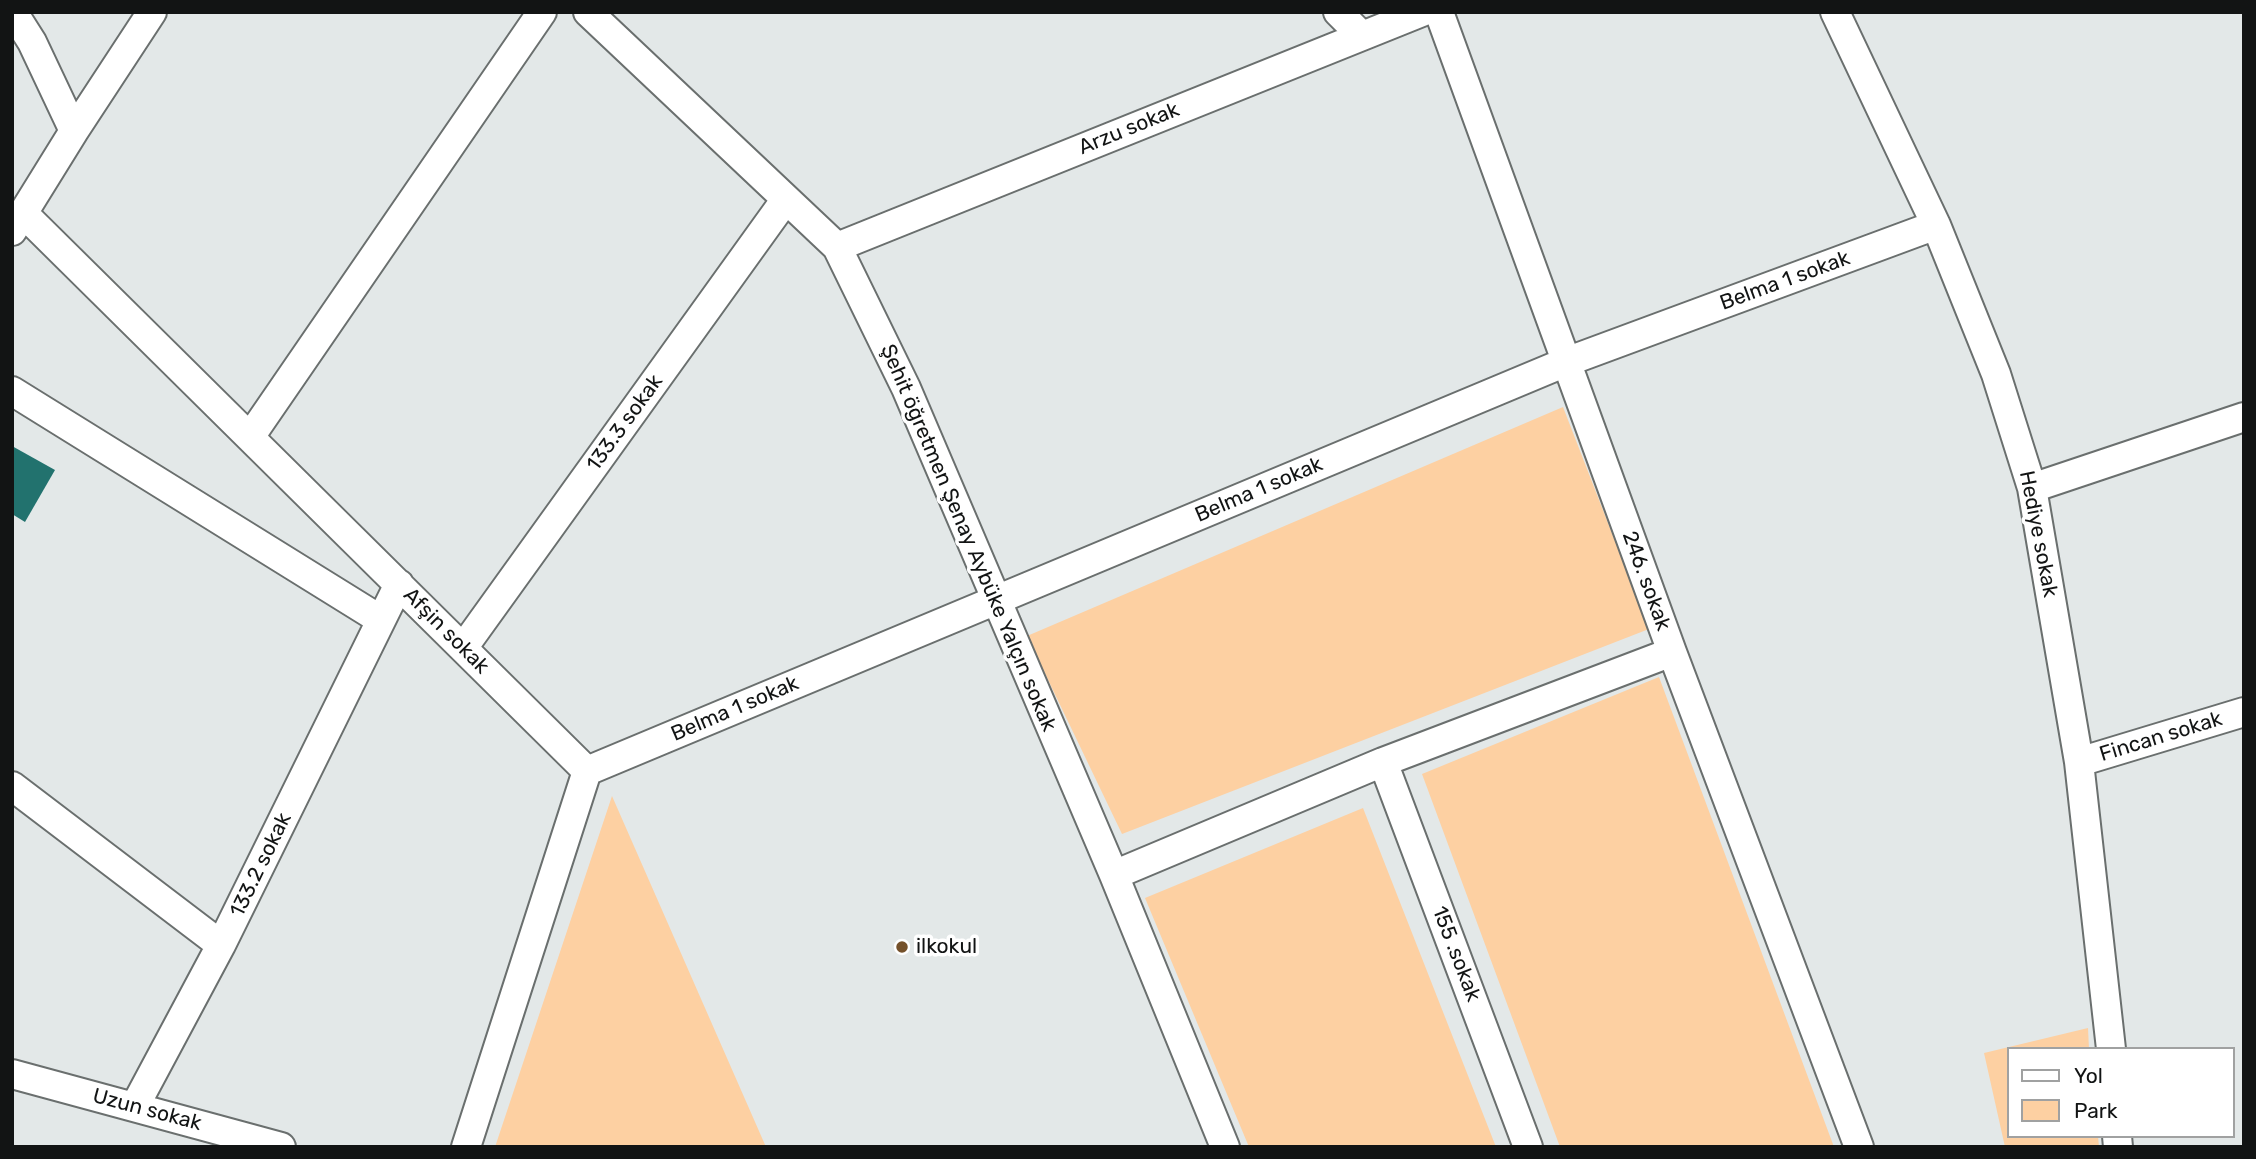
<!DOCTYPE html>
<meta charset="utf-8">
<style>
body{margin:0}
#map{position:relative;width:2256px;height:1159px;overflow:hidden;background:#e3e8e8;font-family:Rubik,sans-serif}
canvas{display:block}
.frame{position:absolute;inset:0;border:14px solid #121414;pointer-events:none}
.legend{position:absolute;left:2007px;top:1047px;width:228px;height:91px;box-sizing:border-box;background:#fff;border:2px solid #a0a1a1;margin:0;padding:9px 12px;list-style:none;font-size:21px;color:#121414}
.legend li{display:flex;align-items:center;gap:14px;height:35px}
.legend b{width:35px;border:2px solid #a0a1a1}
</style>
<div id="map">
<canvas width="2256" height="1159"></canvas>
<div class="frame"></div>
<ul class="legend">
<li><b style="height:9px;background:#fff"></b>Yol</li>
<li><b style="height:19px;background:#fdd0a2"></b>Park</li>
</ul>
</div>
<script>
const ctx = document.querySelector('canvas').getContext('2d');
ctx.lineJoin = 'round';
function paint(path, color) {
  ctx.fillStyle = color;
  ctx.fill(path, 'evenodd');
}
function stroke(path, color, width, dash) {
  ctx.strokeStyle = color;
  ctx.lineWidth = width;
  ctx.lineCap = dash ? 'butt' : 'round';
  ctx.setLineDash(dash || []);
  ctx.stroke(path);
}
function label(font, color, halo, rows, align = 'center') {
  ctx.font = font + ' Rubik,sans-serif';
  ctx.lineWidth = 7;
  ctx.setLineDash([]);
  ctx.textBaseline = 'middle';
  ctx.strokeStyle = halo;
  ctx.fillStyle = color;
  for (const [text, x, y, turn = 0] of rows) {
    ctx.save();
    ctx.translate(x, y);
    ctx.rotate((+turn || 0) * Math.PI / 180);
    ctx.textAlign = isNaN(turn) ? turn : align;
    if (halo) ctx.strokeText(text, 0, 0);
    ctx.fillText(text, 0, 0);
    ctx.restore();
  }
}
paint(new Path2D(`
 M1563,407L1649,629L1122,834L1027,636Z
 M1659,677L1834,1147H1560L1422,774Z
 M612,796L766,1147H495Z
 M1363,808L1496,1147H1249L1145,898Z
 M2088,1028L2089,1049H2009V1136H2098L2099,1147H2005L1984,1053Z`), '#fdd0a2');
paint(new Path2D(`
 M12,446L55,470L25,522L12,514Z`), '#22726e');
const street = new Path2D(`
 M13,12L32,42L74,131
 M588,12L837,247L906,388L1114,875L1225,1147
 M1338,12L1362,36
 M1439,12L1672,652L1859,1147
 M1835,12L1936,225L1996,374L2032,488L2079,762L2111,1049
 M23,213L587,771L466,1147
 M12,231L74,131L152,12
 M837,247L1422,12
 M12,391L381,620
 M250,437L542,12
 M2032,488L2244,417
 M463,648L786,199
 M1383,762L1528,1147
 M2079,762L2244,712
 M587,771L1566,362L1936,225
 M12,786L221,945
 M1114,875L1383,762L1672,652
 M12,1074L281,1147
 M135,1106L221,945L399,584
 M2117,1136L2118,1147`);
stroke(street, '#6a6f6e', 32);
stroke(street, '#fff', 28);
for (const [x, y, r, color] of [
 [902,947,7,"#74512a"]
]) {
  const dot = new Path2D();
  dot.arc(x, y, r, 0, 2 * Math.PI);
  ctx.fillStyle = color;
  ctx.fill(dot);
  stroke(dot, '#fff', 2.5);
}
label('21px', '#121414', '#fff', [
 ["Arzu sokak",1129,129,-22],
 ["Belma 1 sokak",1785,281,-20],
 ["133.3 sokak",625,423,-54],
 ["Belma 1 sokak",1259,490,-23],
 ["Hediye sokak",2038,534,79],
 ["Şehit öğretmen Şenay Aybüke Yalçın sokak",968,538,67],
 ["246. sokak",1646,581,70],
 ["Afşin sokak",446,631,45],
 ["Belma 1 sokak",735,709,-23],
 ["Fincan sokak",2161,737,-17],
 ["133.2 sokak",261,865,-64],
 ["155 .sokak",1456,954,69],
 ["Uzun sokak",147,1110,15]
]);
label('21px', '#121414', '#fff', [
 ["ilkokul",916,947]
], 'left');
</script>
